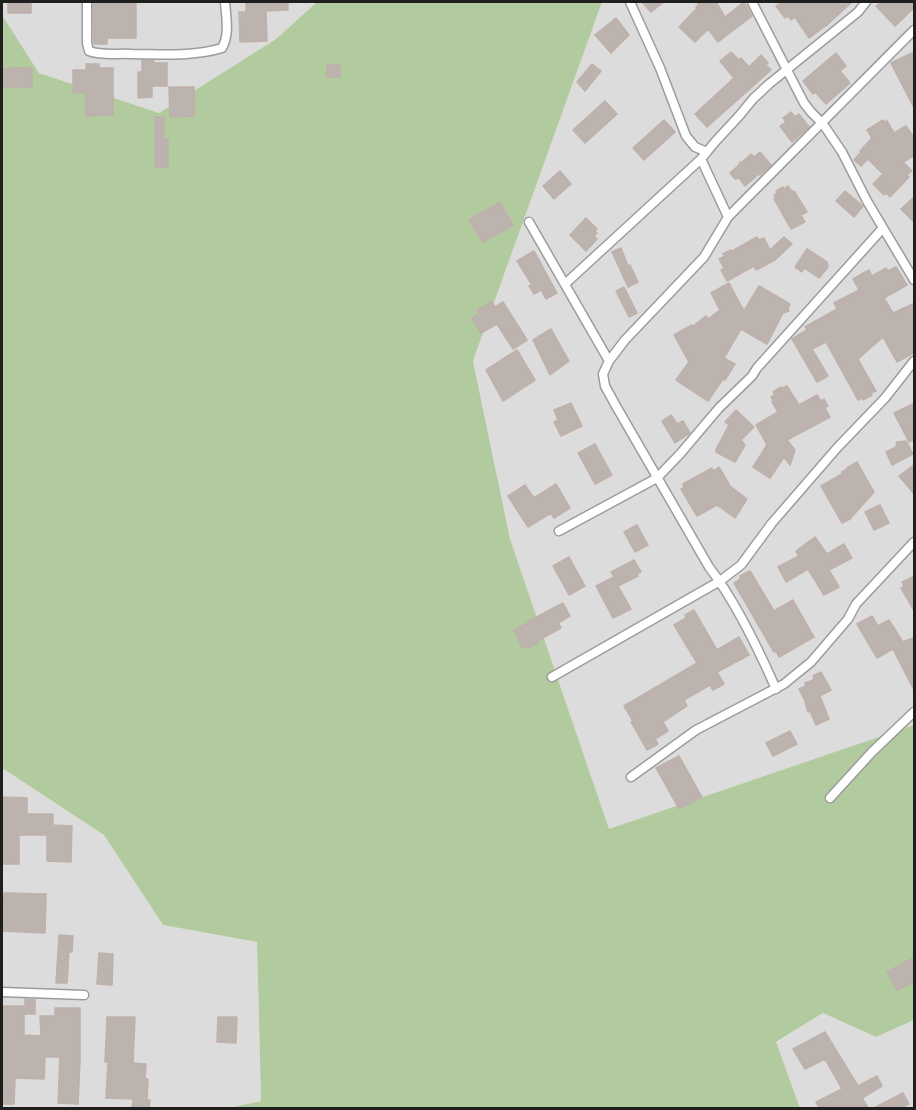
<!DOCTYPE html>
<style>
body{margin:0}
#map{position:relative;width:916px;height:1110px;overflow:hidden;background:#efebe6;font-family:"Alegreya Sans",sans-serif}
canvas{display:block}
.frame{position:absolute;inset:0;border:3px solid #1f1f1f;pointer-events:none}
</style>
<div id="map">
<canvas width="916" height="1110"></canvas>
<div class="frame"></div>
</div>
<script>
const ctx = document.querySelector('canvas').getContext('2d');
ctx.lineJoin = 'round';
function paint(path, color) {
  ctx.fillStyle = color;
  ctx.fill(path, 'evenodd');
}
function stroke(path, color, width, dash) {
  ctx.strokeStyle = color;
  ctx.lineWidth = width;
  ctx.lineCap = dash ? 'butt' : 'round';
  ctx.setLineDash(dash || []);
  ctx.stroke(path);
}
paint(new Path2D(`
 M2,2H317L276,39L159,113L39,73L2,15Z
 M602,2H914V725L609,830L510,539L473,361Z
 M2,768L104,835L163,925L257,942L261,1101L229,1108H2Z
 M823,1013L876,1037L914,1020V1108H800L776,1043Z`), '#dddcdc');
paint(new Path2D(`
 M317,2H602L473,361L510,539L609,829L914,725V1020L876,1037L823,1013L776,1042L800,1108H229L261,1101L257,942L163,925L104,835L2,768V15L39,73L159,113L276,39Z`), '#b2cb9e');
const building = new Path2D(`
 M8,2H31V13H8Z
 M93,2H136V38H107V44H94Z
 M246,2H288V10L266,11L267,41L240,42L239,12H246Z
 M642,2H664L651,12Z
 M697,2H716L725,17L744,2L752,16L718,42L708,29L695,42L679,27L697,8L696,7L699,5Z
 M782,2H852L827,25L809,38L795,17L791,20L788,16L785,18L776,6Z
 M881,2H915V7L895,26L876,6Z
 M616,18L629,35L611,53L595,35Z
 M731,52L739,60L741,58L749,67L761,55L768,63L766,65L771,70L707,127L695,114L734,78L720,61Z
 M836,53L846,66L840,71L850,83L826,104L815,92L813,94L803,81Z
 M912,53L915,58V110L891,63Z
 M142,60L154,61V63H167V86H152V97L138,98V72H142Z
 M86,64H99V68H113V115L86,116V93H73V70H86Z
 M592,64L601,71L585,91L577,82Z
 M327,65H340V77H327Z
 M9,68H32V87H2V69H9Z
 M169,87H194V116L170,117Z
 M605,101L617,114L585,143L573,130Z
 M791,112L795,117L799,114L809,127L792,142L780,126L786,122L783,118Z
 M155,117H164V139H168V167H155Z
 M664,120L675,132L644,160L633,148Z
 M883,120L885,122L887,121L894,133L906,126L915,139V155L903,162L912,171L907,175L909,177L890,197L886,193L884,195L873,184L883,174L868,159L861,166L854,160L861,152L860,151L872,138L867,130Z
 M760,152L771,165L760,175L759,174L745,186L739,178L735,179L730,173L739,165L740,162H742L751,154L754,157Z
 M560,171L571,184L554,199L543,186Z
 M788,186L792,192L794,191L807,212L801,215L805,222L791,229L774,199L776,198L774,195L777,193L776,191L783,187L784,189Z
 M845,191L863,206L854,217L836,201Z
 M915,196V223L901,209Z
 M500,202L513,225L483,242L469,220Z
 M586,218L597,229L595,231L597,233L594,236L597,239L586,251L570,235Z
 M757,237L759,240L764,238L770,250L784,237L792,244L775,260L756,270L754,266L727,281L721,270L724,268L719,259L725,256L723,254L731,250L732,251Z
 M621,248L628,266L630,265L638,282L628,287L612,252Z
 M807,249L827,262L828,267L819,278L804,268L802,272L795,267Z
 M534,251L557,293L546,299L541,290L534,294L529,286L532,285L517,261Z
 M896,267L907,285L884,298L893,313L915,303V352L897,362L883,337L858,359L876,391L871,393L872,395L863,400L862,398L858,400L826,342L812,349L828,376L817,382L792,339L807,330L805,327L837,309L834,303L859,290L853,279L869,270L872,276L886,268L888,271Z
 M729,283L744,311L759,286L790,304L788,309L789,311L783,313L767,344L741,329L724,358L735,364L725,380L723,379L708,401L676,380L689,362L674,335L692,325L693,326L706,316L708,319L720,310L711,293Z
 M624,287L637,313L629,317L616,291Z
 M492,302L495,307L503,302L527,340L513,349L497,324L481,333L472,318L479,314L477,310Z
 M551,329L569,361L550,375L533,340Z
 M517,350L535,380L503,401L486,370Z
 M787,386L799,405L817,395L821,401L824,399L828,406L825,408L830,417L787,440L795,450L790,465L784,457L770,478L753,467L767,445L756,425L778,412L772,402L773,400L771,397L775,395L773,392L781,387L782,388Z
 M571,403L582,426L561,436L554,422L558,420L554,410Z
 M915,403V439L909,442L894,413Z
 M736,410L754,427L741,440L745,445L735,462L716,452V449L729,425L725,422Z
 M671,415L677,424L683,421L690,433L675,443L662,421Z
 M906,441L913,454L892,465L886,452L896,447L897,442Z
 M595,444L612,475L595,484L578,453Z
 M857,462L874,492L850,519L842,523L821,486L842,474V472L847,469V468Z
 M915,464V495L899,476Z
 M719,467L730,486L747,499L735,518L717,505L697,516L681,489L684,487L683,484L712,468L713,471Z
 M556,484L570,508L554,518L551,513L528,527L508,496L525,485L534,498Z
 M880,505L889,523L874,530L865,512Z
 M637,525L648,545L635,552L624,532Z
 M815,537L827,554L844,544L852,558L829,570L839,587L824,595L808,569L786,582L778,567L799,556L796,551Z
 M569,557L585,586L569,595L553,566Z
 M634,560L641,572L637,574L638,576L618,586L631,609L613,618L596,586L614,577L611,572Z
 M750,571L774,611L793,600L814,637L779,657L776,651L774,652L734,583L740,579V576Z
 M915,576V612L901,588L904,586L902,582Z
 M563,603L570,616L558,623L561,628L537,641L538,643L528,648L527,645L522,648L514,630L530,622L529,621Z
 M694,610L717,650L739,637L749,655L717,672L724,684L713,690L710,685L684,700L687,706L663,722L668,731L655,739L658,744L647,750L631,722L633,721L624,706L697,663L674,625L686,618L685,615Z
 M872,616L878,626L889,620L903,642L915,637V692L893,649L877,658L857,624Z
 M821,672L831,690L820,696L829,719L816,725L810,711L808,712L805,703H806L799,689L806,686L805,683L813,680L814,678L813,676Z
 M790,731L797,744L773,756L766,743Z
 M679,756L702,797L679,809L656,768Z
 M2,797L27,798V814H53V825L72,826L71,862L47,861V835H19V864H2Z
 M4,893L46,894L45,933L2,931Z
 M59,935L73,936L72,952H69L67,983H56Z
 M99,953L113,954L112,985L97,984Z
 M915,957V982L897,990L887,972Z
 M25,999L35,1000V1014H24V1035L41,1036L40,1016H55V1008H80V1061L78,1104L58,1103L60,1057H45L44,1079L15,1078L14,1104H2V1006H25Z
 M107,1017H135L133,1063L146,1064L145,1079H148L147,1100H150L149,1108H132L133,1099L106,1098L108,1062H105Z
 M218,1017H237L236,1043L217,1042Z
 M825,1032L858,1086L877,1076L882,1086L862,1098L868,1108H819L816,1102L842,1089L825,1059L805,1069L793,1049Z
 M903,1093L909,1104L900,1108H874Z`);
paint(building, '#bcb3af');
stroke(building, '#bfb0aa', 1.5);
const minor = new Path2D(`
 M87,2V43L89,51C103,56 117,53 132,54C162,54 192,57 222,48C230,34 226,17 225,2
 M630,2L660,68L686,136L695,147L707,152
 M752,2L804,103L811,112L823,124L842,152L867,201L914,280
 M701,159L728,217
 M529,222L609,361
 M565,284L701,159L715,142L739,116L753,99L769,84L858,12L866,2
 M559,531L657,478L680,454L719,408L752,376L757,368L883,228
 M552,677L720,581L741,565L772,523L837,448L885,398L914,361
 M776,689C758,648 736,602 709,567L616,406L605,386L603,374L609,361L625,340L704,257L728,217L914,30
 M631,777L696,730L784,684L811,662L848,619L856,604L914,542
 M830,798L872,752L914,712
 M2,992L84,995`);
stroke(minor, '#9c9c9c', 11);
stroke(minor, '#fff', 8);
</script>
